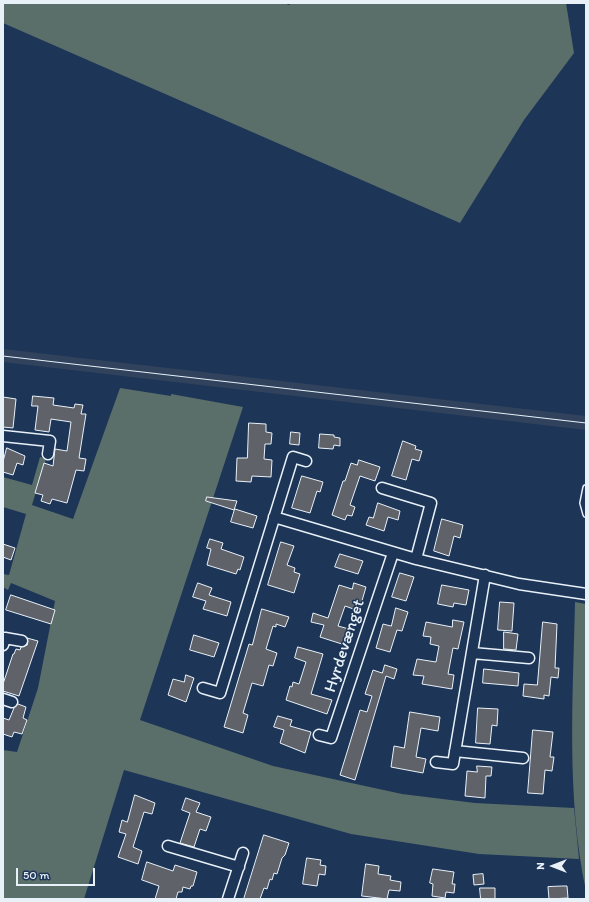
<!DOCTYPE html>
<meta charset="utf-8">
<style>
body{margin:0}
#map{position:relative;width:589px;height:902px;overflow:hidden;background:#1d3557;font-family:Itim,sans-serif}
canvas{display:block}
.frame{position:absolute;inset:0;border:4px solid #e8f1f8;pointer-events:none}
.north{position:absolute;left:533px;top:846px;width:40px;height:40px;-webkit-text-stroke:3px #1d3557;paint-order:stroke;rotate:270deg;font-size:11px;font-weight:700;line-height:16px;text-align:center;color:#e8f1f8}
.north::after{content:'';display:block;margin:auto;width:14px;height:18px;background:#e8f1f8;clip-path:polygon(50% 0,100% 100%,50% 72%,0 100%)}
.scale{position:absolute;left:16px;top:868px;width:79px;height:18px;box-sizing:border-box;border:2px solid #e8f1f8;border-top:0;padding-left:5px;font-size:12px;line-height:14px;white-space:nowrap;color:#e8f1f8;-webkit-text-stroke:3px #1d3557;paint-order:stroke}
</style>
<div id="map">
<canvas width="589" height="902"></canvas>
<div class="frame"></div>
<div class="north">N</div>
<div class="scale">50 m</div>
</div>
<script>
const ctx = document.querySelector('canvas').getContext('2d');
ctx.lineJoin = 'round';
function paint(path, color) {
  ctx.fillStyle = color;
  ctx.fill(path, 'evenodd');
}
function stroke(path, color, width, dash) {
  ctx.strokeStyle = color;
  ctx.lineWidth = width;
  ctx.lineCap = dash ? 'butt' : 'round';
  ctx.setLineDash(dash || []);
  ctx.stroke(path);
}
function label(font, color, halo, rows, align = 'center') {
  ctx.font = font + ' Itim,sans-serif';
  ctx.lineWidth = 3;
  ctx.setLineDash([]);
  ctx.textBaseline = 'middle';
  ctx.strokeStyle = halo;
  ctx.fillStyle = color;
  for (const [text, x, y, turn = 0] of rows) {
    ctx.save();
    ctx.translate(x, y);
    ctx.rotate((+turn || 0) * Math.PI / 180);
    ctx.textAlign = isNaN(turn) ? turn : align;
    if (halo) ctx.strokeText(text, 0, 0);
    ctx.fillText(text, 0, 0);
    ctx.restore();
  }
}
paint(new Path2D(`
 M3,349L586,416V430L3,362Z`), '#31425d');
paint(new Path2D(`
 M3,3H284L289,5L291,3H566L574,53L524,120L460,223L3,23Z
 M120,388L171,396V394L243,407L140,720L273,766L402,794L475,803L574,808L579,859L479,854L351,834L124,770L84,899H3V750L17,752L38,688L55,601L11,583L8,590L3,587V574L9,575L26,514L3,507V477L32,485L40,457L46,459L32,505L73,519Z
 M575,602L586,604V891C566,796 573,698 575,602Z`), '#5a6e6a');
const building = new Path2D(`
 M33,396L54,398L53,405L74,408L75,404L83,405L81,414H86L79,458L86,459L84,471L76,470L67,503L52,499L50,504L41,501L43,495L35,493L44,463L53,466L55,449L67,451L71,422L51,419L49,432L35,430L38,406H32Z
 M3,397L16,399L13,428L3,427Z
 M249,423L266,424V432L272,433L271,444H265L264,459L272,460L271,477L252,476L251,482L236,481L237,458H247Z
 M291,432L300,433L299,445L290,444Z
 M320,434L334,435V437L340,438V446L334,445L333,449L319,448Z
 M403,441L416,446L415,449L422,451L419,461L412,459L406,480L392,476Z
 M7,448L25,456L23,465L17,463L13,475L3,472V462Z
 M359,460L380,467L375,481L360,476L350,505L355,507L352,516L347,515L345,520L332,515L343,481H345L351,463L357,465Z
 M302,476L323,482L320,492L317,491L310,513L292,508Z
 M207,497L237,501L234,510L206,501Z
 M378,503L400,511L398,520L388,517L384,531L366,525L369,517L373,518Z
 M235,509L257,516L253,528L231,522Z
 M442,519L463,525L460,538L454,536L449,556L434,551Z
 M210,539L223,543L221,549L244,557L240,570L238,569L236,574L207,565L211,549L207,548Z
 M281,542L294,546L287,565L295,568L294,572L300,574L294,593L268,585Z
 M3,544L15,548L11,560L3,557Z
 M340,554L363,561L358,574L335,567Z
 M400,573L414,577L406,601L392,597Z
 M198,583L212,588L209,595L231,602L227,616L203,609L206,601L193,597Z
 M354,583L366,587L359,611L345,606L338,626L349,629L345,645L320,637L324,625L311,622L313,613L328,618L339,585L352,589Z
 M442,585L469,590L466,605L454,603L453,607L438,604Z
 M11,595L55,610L51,624L6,610Z
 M500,602L514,603L512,631L498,630Z
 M396,608L408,612L402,631L397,630L390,652L376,648L383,624L391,626Z
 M262,609L289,617L285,627L276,624V627L273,626L266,649L277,653L273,666L269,665L263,686L252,683L243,713L248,715L243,733L224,727L249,644L252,645Z
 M453,620L464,622L458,649L453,648L448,674L454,675L452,689L422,684L424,676L413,675L417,659L436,662L439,646L430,644L431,637L423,636L426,622L452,627Z
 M543,622L557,624L555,668H559L558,678L551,677L549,696L544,695V699L523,696L524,684L537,685Z
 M504,632L518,634L516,650L504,649Z
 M194,635L219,643L214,657L190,650Z
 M27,638L38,641L19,696L3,691V684L13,654H14L16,649L20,650L21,647L27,645Z
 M298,647L323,654L311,694L332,700L327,714L286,700L290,686L292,687L293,682L299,684L306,662L295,658Z
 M385,665L397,669L394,679L386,676L355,780L340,775L360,710L367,712L372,696L365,694L373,670L382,673Z
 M484,669L519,673L518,686L483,683Z
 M186,675L194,678L186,702L168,695L173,679L184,682Z
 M18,704L26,707L23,718L27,720L22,734L14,732L12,737L3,734V718L9,720L14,708Z
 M478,708L498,709L497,726L492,725L490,744L476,743Z
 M410,712L440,717L438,731L421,728L416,757L426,759L423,773L391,767L394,746L404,748Z
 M278,716L292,720L290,726L311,732L305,753L280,743L284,730L274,727Z
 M533,730L553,732L550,757H554L552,771L545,770L543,794L528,793Z
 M477,766L492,767L491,776H486L485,798L465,796L467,771L477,772Z
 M135,795L155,803L152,814L144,812L133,847L142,851L138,864L118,857L126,834L119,832L122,820L127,822Z
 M186,798L200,803L196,812L211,817L206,831L200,829L194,847L180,843L190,813L182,810Z
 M264,835L289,843L285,855L282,858L277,874L274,873L272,880L270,879L267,889L264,888L260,899H244Z
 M307,858L321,860L320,865L326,866L325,875L319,874L317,886L303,884Z
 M147,862L173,871L175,865L197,872L193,886H191L190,889L183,887L182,892H178L176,899H155L159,886L142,880Z
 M366,864L379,866L378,874L391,876L390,880L401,882L400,891L389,890L387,899L362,896Z
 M433,869L454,872L452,884H455L454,893L446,892L445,898L432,896L433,884L430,883Z
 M483,874L484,884L474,885L473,875Z
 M562,886H567L568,898L549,899L548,887Z
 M480,888H495V899H481Z`);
paint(building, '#60626a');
stroke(building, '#e8f1f8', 1);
const service = new Path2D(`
 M586,488L583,503L586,514`);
const minor = new Path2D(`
 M3,436L50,441L48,454
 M382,488L431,503L416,559
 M274,517L416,559L519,584L586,594
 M3,645L5,638L22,641
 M472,653L529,658
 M203,688L220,693L293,457L306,461
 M3,699L12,702
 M319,735L331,738L393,553
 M455,751L523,758
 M436,762L453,764L485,575
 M168,846L239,867
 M228,899L243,853`);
stroke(service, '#e8f1f8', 8);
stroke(minor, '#e8f1f8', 13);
stroke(service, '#1d3557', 5);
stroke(minor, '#1d3557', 10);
stroke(new Path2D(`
 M3,356L586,423`), '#e8f1f8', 1);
label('17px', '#e8f1f8', '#1d3557', [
 ["Hyrdevænget",345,646,-72]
]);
</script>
